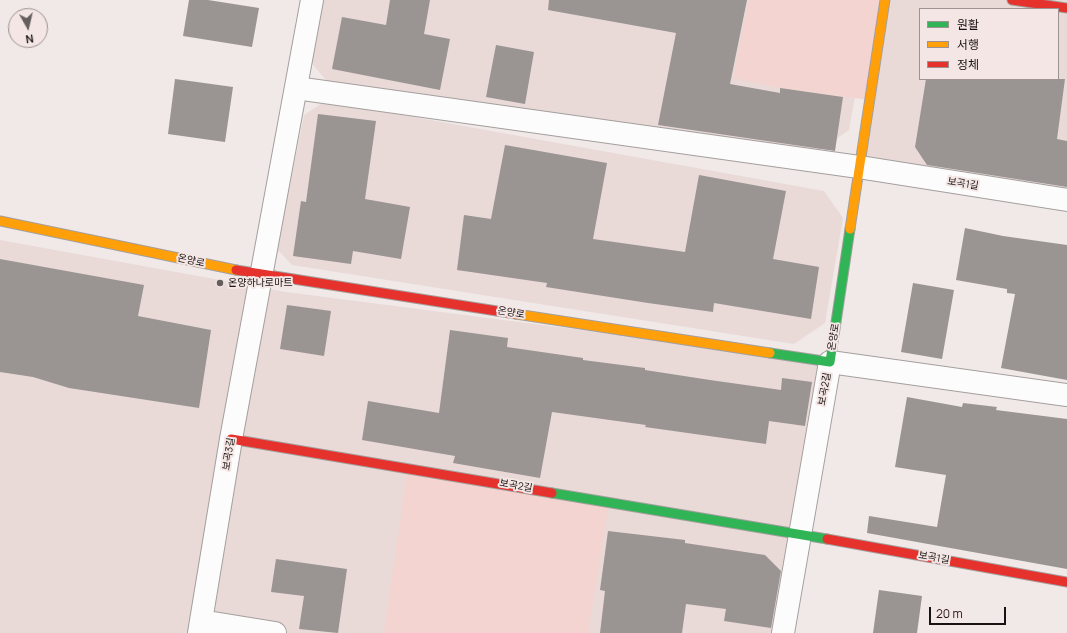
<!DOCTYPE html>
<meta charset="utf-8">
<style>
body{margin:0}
#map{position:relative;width:1067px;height:633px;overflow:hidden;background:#f0e9e8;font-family:Manrope,"Noto Sans KR",sans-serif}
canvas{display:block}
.legend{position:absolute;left:919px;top:8px;width:140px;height:72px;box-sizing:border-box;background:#f4e6e4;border:1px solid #9c9290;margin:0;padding:5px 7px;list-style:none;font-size:12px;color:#181312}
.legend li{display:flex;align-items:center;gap:8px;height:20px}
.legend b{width:20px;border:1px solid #9c9290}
.north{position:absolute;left:8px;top:8px;width:40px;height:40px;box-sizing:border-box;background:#f4e6e4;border:1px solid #9c9290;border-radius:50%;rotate:172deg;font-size:11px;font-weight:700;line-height:16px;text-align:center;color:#181312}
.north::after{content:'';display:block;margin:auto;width:14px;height:18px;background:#645e5d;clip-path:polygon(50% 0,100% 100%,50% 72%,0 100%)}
.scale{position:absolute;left:929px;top:607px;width:77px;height:18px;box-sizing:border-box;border:2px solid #181312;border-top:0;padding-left:5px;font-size:12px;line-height:14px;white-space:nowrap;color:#181312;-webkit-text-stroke:3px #f4e6e4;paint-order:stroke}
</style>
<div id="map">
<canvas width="1067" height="633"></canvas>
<ul class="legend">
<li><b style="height:5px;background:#30b455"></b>원활</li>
<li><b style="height:5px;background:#ff9f0a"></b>서행</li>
<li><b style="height:5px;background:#e5322d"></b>정체</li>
</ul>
<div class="north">N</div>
<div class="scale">20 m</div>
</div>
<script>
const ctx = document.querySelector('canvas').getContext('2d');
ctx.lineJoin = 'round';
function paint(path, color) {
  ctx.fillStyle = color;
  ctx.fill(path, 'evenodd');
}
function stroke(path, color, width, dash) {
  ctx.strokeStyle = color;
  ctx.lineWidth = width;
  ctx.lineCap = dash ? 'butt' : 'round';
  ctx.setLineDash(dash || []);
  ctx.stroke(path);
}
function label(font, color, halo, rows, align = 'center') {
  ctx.font = font + ' Manrope,"Noto Sans KR",sans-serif';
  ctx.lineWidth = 4;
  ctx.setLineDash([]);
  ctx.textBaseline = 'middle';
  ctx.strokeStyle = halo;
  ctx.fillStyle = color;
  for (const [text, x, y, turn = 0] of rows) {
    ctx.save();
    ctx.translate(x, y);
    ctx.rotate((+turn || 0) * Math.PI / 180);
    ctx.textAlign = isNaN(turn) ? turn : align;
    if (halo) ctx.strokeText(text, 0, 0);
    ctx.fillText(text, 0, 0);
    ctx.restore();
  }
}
paint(new Path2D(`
 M321,0H850L868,24L849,130L819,151L330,85L310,61Z
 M885,0H1067V200L859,167ZM920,9H1058V79H920Z
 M325,101L824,191L843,218L825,323L794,344L292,265L277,249L304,115Z
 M0,240L286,292L830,362L783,633H0Z`), '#e9dad8');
paint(new Path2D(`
 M749,0H885L870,100L780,88L733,78Z
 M408,468L609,502L588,633H384Z`), '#f3d4d0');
paint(new Path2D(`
 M189,0H208L259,8L252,47L183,36Z
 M390,0H430L424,34L450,39L440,90L332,69L342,17L386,25Z
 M549,0H747L730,84L780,93V88L843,97L835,151L658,125L676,33L548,10Z
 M496,45L534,52L525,104L486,97Z
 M175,79L233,87L225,142L168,134Z
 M926,79H1065L1057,139L1067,141V187L927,165L915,147Z
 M318,114L376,121L365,199L410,207L401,259L353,251L351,264L293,256L301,201L306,202Z
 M505,145L607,163L593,239L685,252L699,175L786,191L773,259L819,267L811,319L714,303L713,312L648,303L546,287L547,283L457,270L464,215L491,219Z
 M965,228L1003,236L1067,245V380L1001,368L1015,294L1007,293V289L956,280Z
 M0,259L144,285L138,316L211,330L199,408L69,388L33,377L0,372Z
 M913,283L954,290L942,359L901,352Z
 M287,305L331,311L324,356L280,349Z
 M450,330L508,338L507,347L583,358V360L645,368V370L710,380L781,390L782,378L812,382L805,426L769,421L766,444L645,427L646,425L552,412L540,478L453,463L455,456L362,440L368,401L439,413Z
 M907,397L962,407L963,403L997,407L996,410L1067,419V569L867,533L869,516L937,527L946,475L895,467Z
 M608,531L685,540V543L765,555L781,571L771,628L724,621L726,609L686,604L682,633H600L605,591L600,590Z
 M276,559L347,569L338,633L299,629L304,596L271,592Z
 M879,590L922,596L917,633H873Z`), '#9a9493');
const street = new Path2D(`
 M296,88L859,167L1067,200
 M201,621L275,633
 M199,633L231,439L312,0
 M783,633L830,362L1067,395`);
const fast = new Path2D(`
 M770,353L830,362L850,229
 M552,493L827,539`);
const slow = new Path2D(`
 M0,221L236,270
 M850,229L885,0
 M516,314L770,353`);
const jam = new Path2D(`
 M1012,0L1067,8
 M236,270L516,314
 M231,439L552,493
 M827,539L1067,582`);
stroke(street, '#a49f9e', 24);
stroke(fast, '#a49f9e', 11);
stroke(slow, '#a49f9e', 11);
stroke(jam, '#a49f9e', 11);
stroke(street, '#fdfcfc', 22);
stroke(fast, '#30b455', 9);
stroke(slow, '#ff9f0a', 9);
stroke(jam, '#e5322d', 9);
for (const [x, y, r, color] of [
 [220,283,4,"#645e5d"]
]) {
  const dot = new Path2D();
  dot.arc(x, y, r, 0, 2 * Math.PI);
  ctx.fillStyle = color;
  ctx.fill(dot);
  stroke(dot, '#f4e6e4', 1.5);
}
label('10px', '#181312', '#f4e6e4', [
 ["보곡1길",963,184,9],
 ["온양로",191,261,12],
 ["온양로",511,313,9],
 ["온양로",834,337,-81],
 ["보곡2길",825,389,-80],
 ["보곡3길",229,454,-81],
 ["보곡2길",516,486,10],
 ["보곡1길",934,558,10]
]);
label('10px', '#181312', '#f4e6e4', [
 ["온양하나로마트",228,283]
], 'left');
</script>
